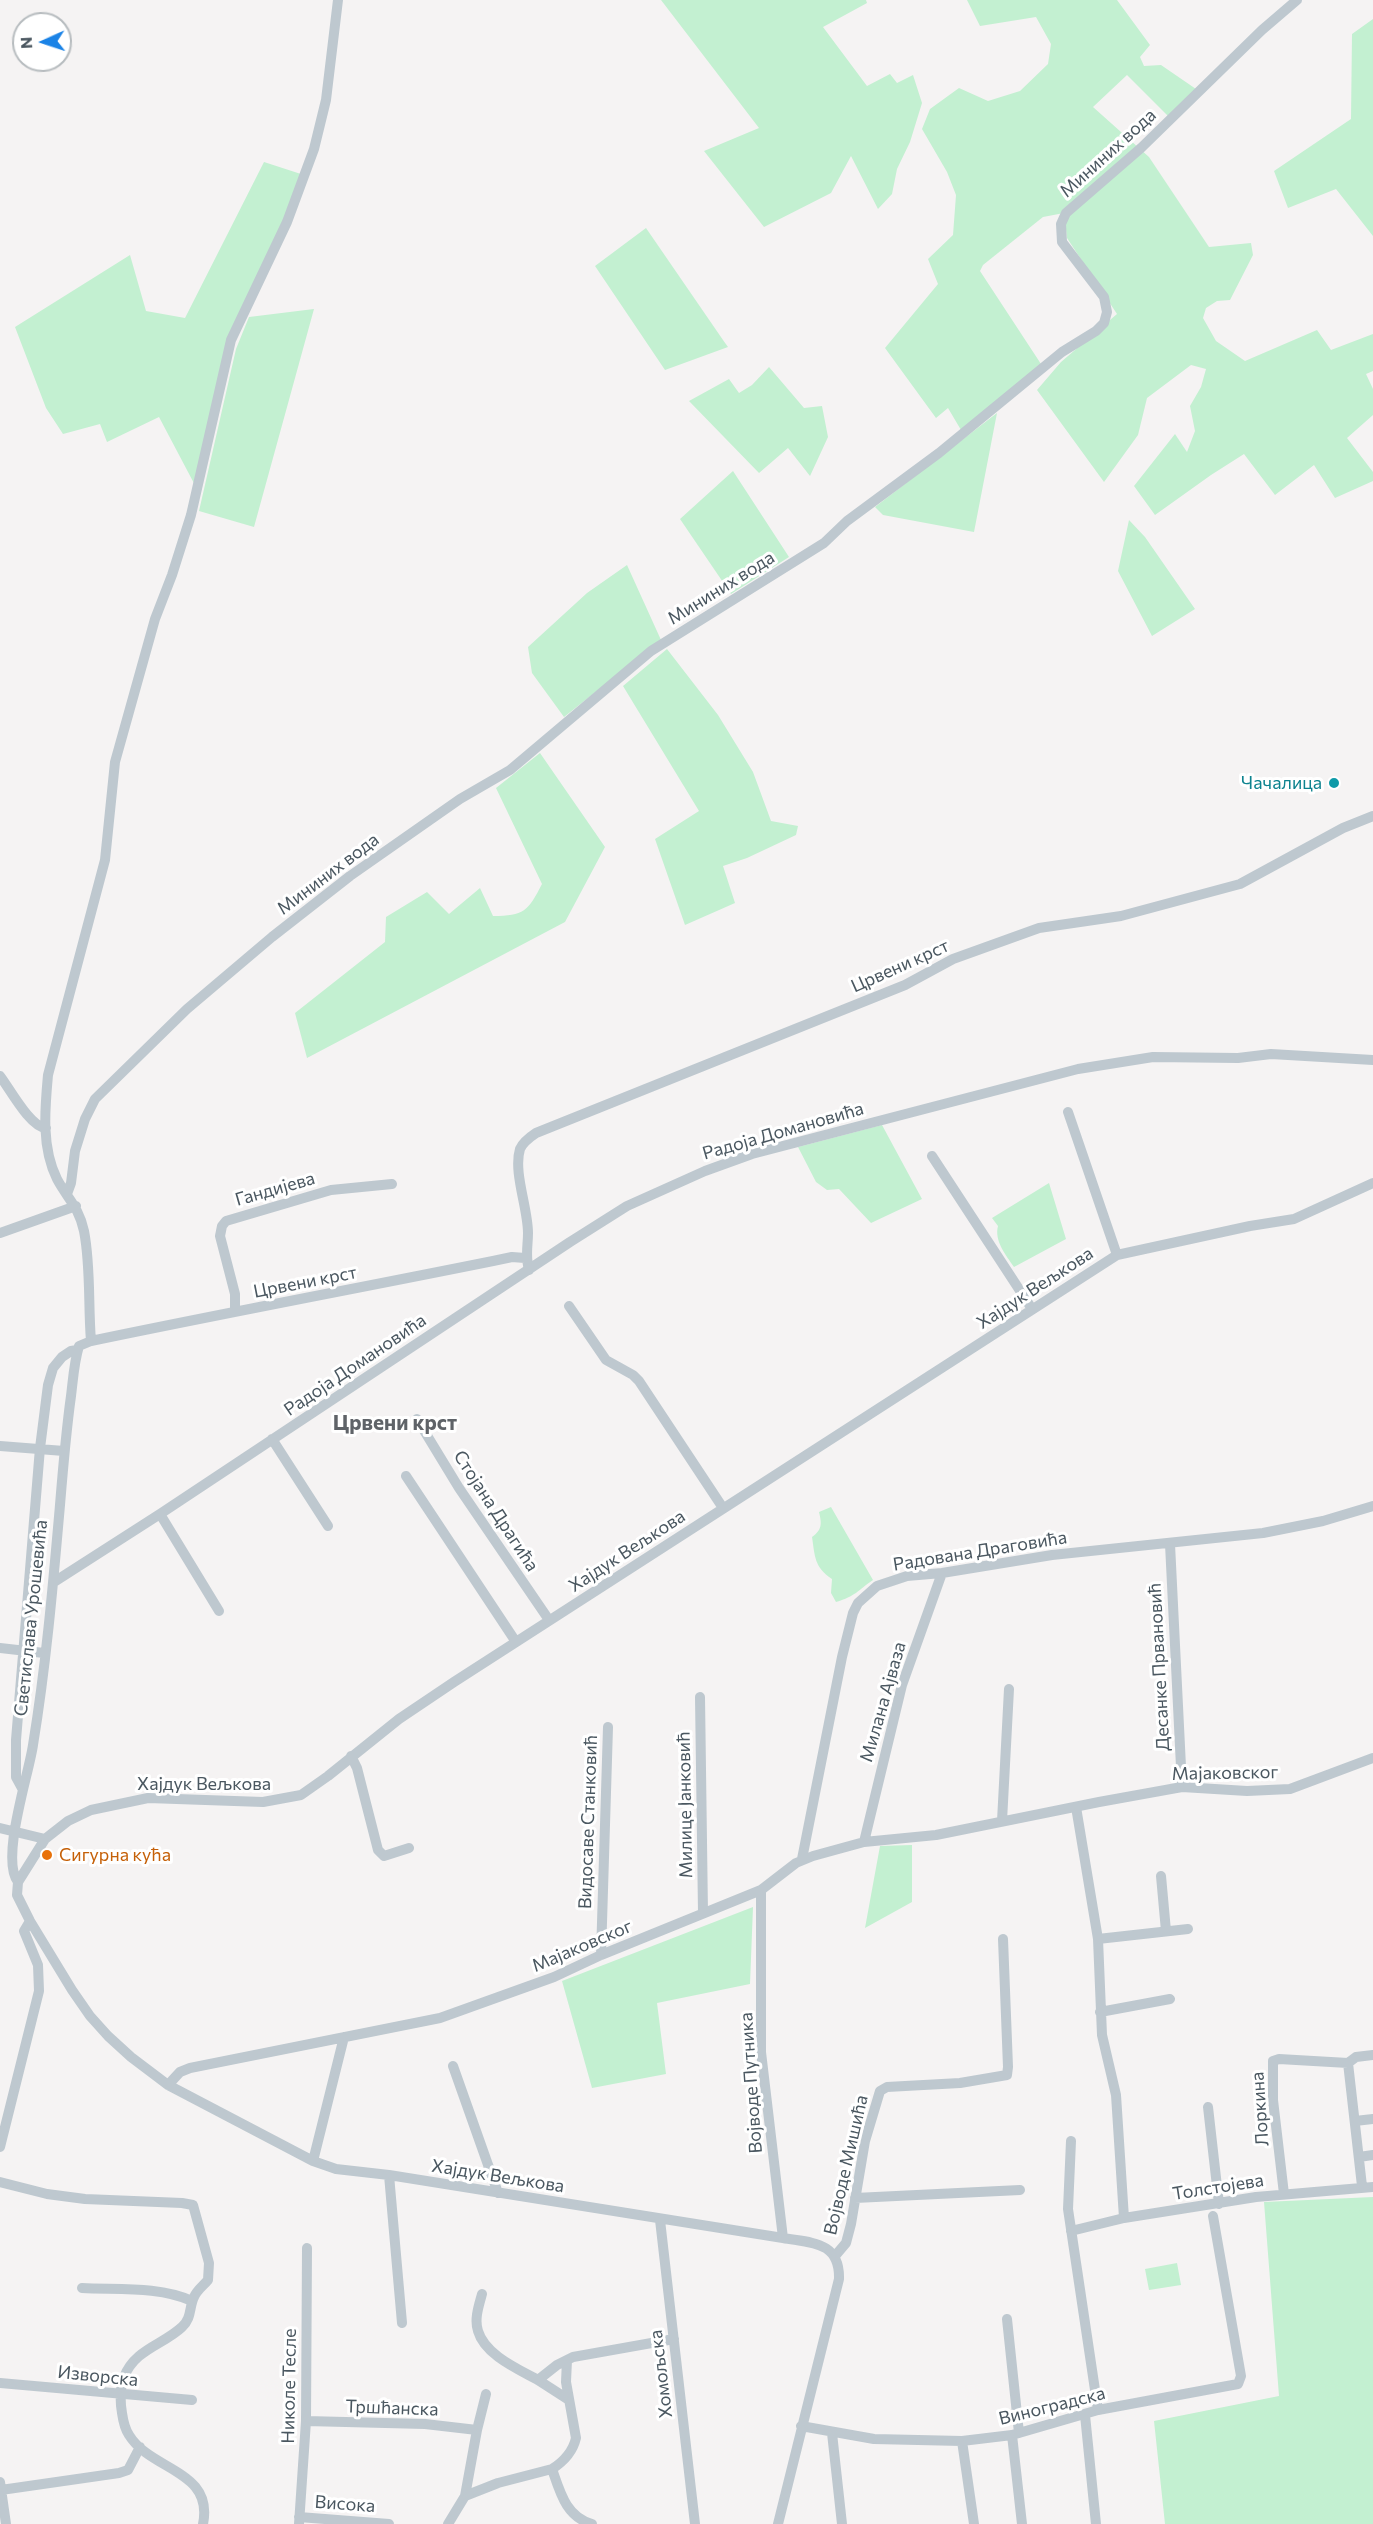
<!DOCTYPE html>
<meta charset="utf-8">
<style>
body{margin:0}
#map{position:relative;width:1373px;height:2524px;overflow:hidden;background:#f5f3f3;font-family:Commissioner,sans-serif}
canvas{display:block}
.north{position:absolute;left:12px;top:12px;width:60px;height:60px;box-sizing:border-box;background:#fff;border:2px solid #b7bcbf;border-radius:50%;rotate:267deg;font-size:16px;font-weight:700;line-height:24px;text-align:center;color:#4a5760}
.north::after{content:'';display:block;margin:auto;width:21px;height:27px;background:#1b83e6;clip-path:polygon(50% 0,100% 100%,50% 72%,0 100%)}
</style>
<div id="map">
<canvas width="1373" height="2524"></canvas>
<div class="north">N</div>
</div>
<script>
const ctx = document.querySelector('canvas').getContext('2d');
ctx.lineJoin = 'round';
function paint(path, color) {
  ctx.fillStyle = color;
  ctx.fill(path, 'evenodd');
}
function stroke(path, color, width, dash) {
  ctx.strokeStyle = color;
  ctx.lineWidth = width;
  ctx.lineCap = dash ? 'butt' : 'round';
  ctx.setLineDash(dash || []);
  ctx.stroke(path);
}
function label(font, color, halo, rows, align = 'center') {
  ctx.font = font + ' Commissioner,sans-serif';
  ctx.lineWidth = 6;
  ctx.setLineDash([]);
  ctx.textBaseline = 'middle';
  ctx.strokeStyle = halo;
  ctx.fillStyle = color;
  for (const [text, x, y, turn = 0] of rows) {
    ctx.save();
    ctx.translate(x, y);
    ctx.rotate((+turn || 0) * Math.PI / 180);
    ctx.textAlign = isNaN(turn) ? turn : align;
    if (halo) ctx.strokeText(text, 0, 0);
    ctx.fillText(text, 0, 0);
    ctx.restore();
  }
}
paint(new Path2D(`
 M661,0H866L867,3L823,27L867,86L890,74L897,83L913,75L922,103L910,142L897,169L892,194L878,209L851,156L831,193L764,227L704,151L759,128Z
 M967,0H1117L1150,45L1140,57L1144,66L1161,65L1196,89L1169,117L1127,75L1093,107L1149,157L1209,247L1251,243L1253,255L1230,300L1217,301L1206,308L1203,318L1216,341L1245,361L1317,330L1331,350L1373,334V371L1366,374L1373,389V415L1347,438L1373,472V481L1335,498L1314,465L1275,495L1244,454L1211,475L1155,515L1134,486L1175,434L1187,452L1195,431L1190,406L1201,387L1206,369L1191,365L1147,398L1138,435L1104,482L1037,390L1061,362L1117,314L1067,238L1064,213L1043,217L983,265L980,271L1041,364L961,430L948,408L936,418L885,348L938,284L928,259L953,235L956,195L947,172L922,129L930,109L959,88L988,101L1020,91L1048,64L1051,44L1036,17L980,26Z
 M1373,19V236L1336,189L1288,208L1274,171L1351,119L1352,34Z
 M264,162L304,175L231,340L197,489L159,417L107,442L100,424L63,434L46,408L15,327L130,255L146,311L185,318Z
 M646,228L723,340L728,347L665,370L595,266Z
 M314,309L254,527L199,511L236,349L249,317Z
 M769,367L804,408L822,406L828,437L810,476L788,448L759,473L689,401L729,379L739,393L752,385Z
 M997,413L974,532L883,515L875,507Z
 M733,471L789,557L731,594L680,519Z
 M1129,520L1145,537L1195,609L1152,636L1118,571Z
 M627,565L661,640L564,717L532,673L528,647L587,593Z
 M667,649L718,715L753,772L771,821L798,826L796,835L747,858L723,866L735,903L685,925L655,839L699,811L623,686Z
 M540,753L605,847L565,922L307,1058L295,1013L385,942L386,917L427,892L449,914L480,888L493,916C524,916 528,911 542,884L496,788Z
 M882,1125L922,1199L871,1223L839,1189L827,1190L816,1182L798,1147Z
 M1049,1183L1066,1239L1014,1267C1006,1255 994,1241 998,1226L992,1218Z
 M831,1507L873,1580C857,1591 856,1596 836,1602L831,1593L832,1579C814,1567 815,1556 812,1537C822,1530 822,1524 819,1512Z
 M912,1845V1902L865,1928L880,1846Z
 M753,1907L750,1984L657,2003L666,2074L592,2088L562,1981Z
 M1373,2197V2524H1165L1154,2421L1279,2396L1264,2202Z
 M1177,2263L1181,2285L1149,2290L1145,2269Z`), '#c3f0d1');
stroke(new Path2D(`
 M0,1076C10,1089 30,1127 46,1128
 M1068,1112L1117,1255
 M932,1156L1032,1309
 M67,1194L71,1183L75,1151L85,1119L95,1099L187,1009L272,937L350,876L460,799L510,770L651,651L824,543L847,521L939,453L1062,352L1096,331L1104,323L1107,312L1104,297L1062,242L1061,224L1066,213L1141,148L1262,30L1297,0
 M0,1233L76,1206
 M529,1270C525,1256 528,1246 528,1233C528,1208 513,1172 520,1149C523,1142 530,1137 536,1133L905,985L953,959L1039,928L1121,916L1240,884L1343,828L1373,816
 M569,1306L606,1360L633,1375L639,1381L723,1508
 M235,1311V1294L220,1236L222,1226L226,1221L331,1190L392,1184
 M91,1341C88,1305 91,1267 84,1231C79,1207 67,1198 57,1179C41,1147 45,1108 48,1075L105,860L115,762L155,619L172,575L191,515L231,340L287,222L314,149L326,100L338,0
 M417,1419L459,1488L549,1620
 M272,1439L328,1526
 M0,1446L64,1451
 M406,1476L516,1642
 M160,1514L219,1611
 M1170,1544L1182,1787
 M54,1582L160,1514L570,1242L627,1206L705,1171L752,1154L1078,1069L1153,1057L1238,1058L1271,1054L1373,1060
 M0,1648L44,1653
 M700,1697L703,1913
 M351,1756L357,1768L378,1850L384,1856L409,1848
 M22,1788L16,1777V1740L40,1448L48,1385L53,1368L62,1357L71,1351L77,1350
 M1076,1807L1098,1939L1102,2035L1116,2095L1124,2218
 M1002,1821L1009,1689
 M0,1828L45,1839
 M864,1842L902,1685L942,1573
 M802,1859L842,1657L853,1613L858,1603L877,1586L907,1576L942,1573L1052,1555L1263,1533L1323,1521L1373,1506
 M1161,1876L1166,1931
 M18,1882C0,1859 29,1774 33,1745C46,1666 53,1585 60,1505C63,1468 66,1432 71,1396C73,1380 74,1362 79,1346L91,1341C225,1313 359,1288 493,1261L512,1257L525,1258
 M761,1890V2052L783,2238
 M1098,1939L1188,1929
 M601,1955L608,1727
 M1100,2012L1170,1999
 M453,2066L498,2193
 M168,2085L180,2072L190,2068L440,2018L554,1977L601,1955L761,1890L796,1863L813,1856L864,1842L936,1835L1099,1802L1182,1787L1247,1791L1290,1789L1373,1758
 M1208,2107L1219,2204
 M1355,2121L1373,2119
 M1071,2141L1068,2209L1098,2410
 M0,2147L39,1991L38,1965L24,1931L30,1921
 M1359,2157L1373,2155
 M313,2161L344,2037
 M389,2175L402,2323
 M0,2182L47,2194L85,2199L182,2203L193,2205L209,2263L208,2280C203,2286 197,2290 194,2297C189,2307 192,2318 182,2327C163,2345 135,2349 124,2377C120,2388 120,2401 122,2413C123,2420 125,2429 129,2435C151,2471 214,2470 203,2524
 M1362,2186L1348,2063L1356,2057L1373,2055
 M1284,2194L1273,2100V2061L1279,2059L1348,2063
 M855,2198L1020,2190
 M660,2220L695,2524
 M1071,2231L1124,2218L1256,2197L1373,2187
 M835,2256L846,2243L851,2224L865,2141L880,2091L887,2087L960,2083L1007,2075L1008,2067L1003,1939
 M82,2288C117,2290 159,2286 192,2301
 M482,2294C479,2305 474,2319 478,2331C485,2355 518,2369 538,2380L557,2365L573,2357L674,2339
 M1007,2319L1019,2433
 M538,2380L569,2400
 M0,2383L192,2400
 M1085,2415L1096,2524
 M306,2421L425,2424L477,2430L465,2496
 M801,2426L874,2439L962,2441L1012,2435L1098,2410L1238,2384L1241,2376L1213,2216
 M477,2430L486,2394
 M832,2433L842,2524
 M1012,2435L1022,2524
 M962,2441L974,2524
 M552,2469C563,2462 573,2451 576,2438L566,2382L567,2360
 M0,2482L6,2524
 M1,2490L119,2473L128,2470L140,2447
 M299,2517L389,2524
 M299,2524L306,2421L307,2248
 M448,2524L465,2496L498,2483L552,2469C560,2492 566,2517 592,2524
 M778,2524L839,2279C840,2241 811,2243 783,2238L389,2175L336,2169L313,2161L168,2085L131,2057L108,2036L90,2016L72,1990L30,1921L17,1895L18,1882L45,1839L68,1821L91,1810L148,1798L263,1802L301,1795L328,1776L399,1719L454,1682L1117,1255L1250,1226L1294,1219L1373,1183`), '#bec8cf', 10);
for (const [x, y, r, color] of [
 [1334,783,6,"#0f9aa8"],
 [47,1855,6,"#e8710a"]
]) {
  const dot = new Path2D();
  dot.arc(x, y, r, 0, 2 * Math.PI);
  ctx.fillStyle = color;
  ctx.fill(dot);
  stroke(dot, '#fff', 2);
}
label('18px', '#4a5760', '#fff', [
 ["Мининих вода",1108,153,-42],
 ["Мининих вода",721,588,-32],
 ["Мининих вода",328,874,-37],
 ["Црвени крст",900,966,-24],
 ["Радоја Домановића",783,1131,-16],
 ["Гандијева",275,1189,-16],
 ["Црвени крст",305,1282,-11],
 ["Хајдук Вељкова",1035,1288,-33],
 ["Радоја Домановића",355,1365,-34],
 ["Стојана Драгића",496,1511,57],
 ["Хајдук Вељкова",627,1551,-33],
 ["Радована Драговића",980,1551,-9],
 ["Светислава Урошевића",31,1618,-84],
 ["Десанке Првановић",1159,1667,-93],
 ["Милана Ајваза",883,1702,-74],
 ["Мајаковског",1225,1773,-1],
 ["Хајдук Вељкова",204,1784],
 ["Милице Јанковић",685,1805,-91],
 ["Видосаве Станковић",588,1822,-88],
 ["Мајаковског",582,1946,-23],
 ["Војводе Путника",751,2083,-94],
 ["Лоркина",1260,2109,-94],
 ["Војводе Мишића",846,2165,-77],
 ["Хајдук Вељкова",498,2176,9],
 ["Толстојева",1218,2187,-9],
 ["Хомољска",661,2374,-97],
 ["Изворска",98,2376,6],
 ["Николе Тесле",289,2386,-89],
 ["Виноградска",1052,2406,-14],
 ["Тршћанска",392,2408,2],
 ["Висока",345,2504,4]
]);
label('18px', '#0d838f', '#fff', [
 ["Чачалица",1322,783]
], 'right');
label('18px', '#c56008', '#fff', [
 ["Сигурна кућа",59,1855]
], 'left');
label('bold 21px', '#5f6368', '#fff', [
 ["Црвени крст",395,1423]
]);
</script>
